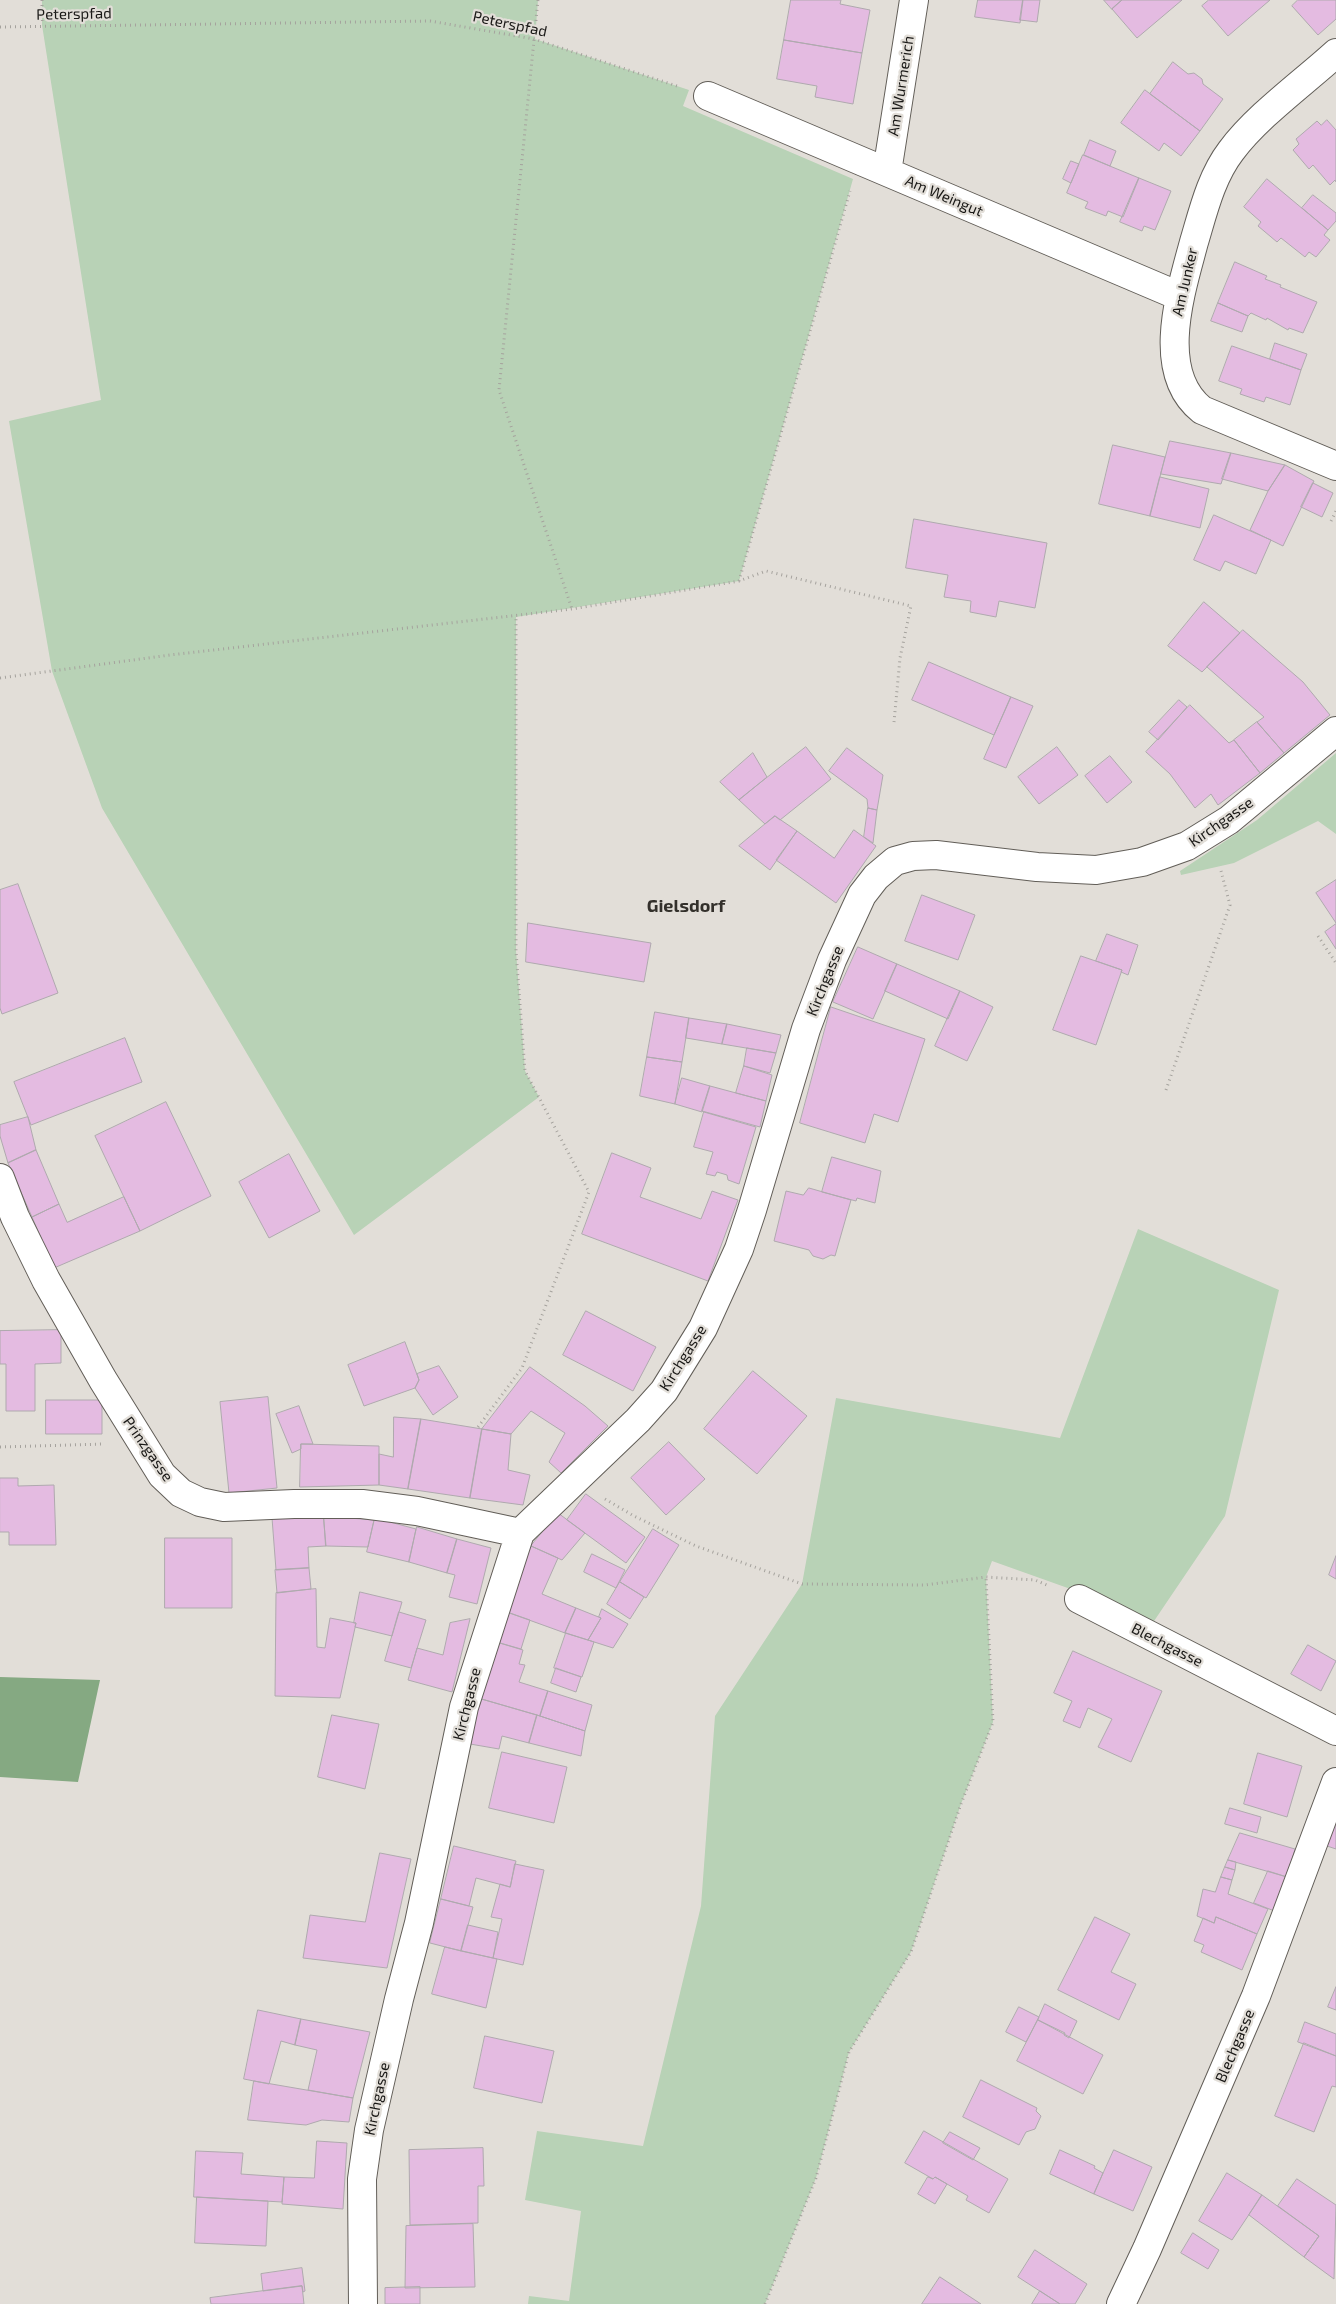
<!DOCTYPE html>
<style>
body{margin:0}
canvas{display:block;background:#e2ded8}
</style>
<canvas width="1336" height="2304"></canvas>
<script>
const ctx = document.querySelector('canvas').getContext('2d');
ctx.lineJoin = 'round';
function paint(path, color) {
  ctx.fillStyle = color;
  ctx.fill(path, 'evenodd');
}
function stroke(path, color, width, dash) {
  ctx.strokeStyle = color;
  ctx.lineWidth = width;
  ctx.lineCap = dash ? 'butt' : 'round';
  ctx.setLineDash(dash || []);
  ctx.stroke(path);
}
function label(font, color, halo, rows, align = 'center') {
  ctx.font = font + ' "Exo 2",sans-serif';
  ctx.lineWidth = 4.5;
  ctx.setLineDash([]);
  ctx.textBaseline = 'middle';
  ctx.strokeStyle = halo;
  ctx.fillStyle = color;
  for (const [text, x, y, turn = 0] of rows) {
    ctx.save();
    ctx.translate(x, y);
    ctx.rotate((+turn || 0) * Math.PI / 180);
    ctx.textAlign = isNaN(turn) ? turn : align;
    if (halo) ctx.strokeText(text, 0, 0);
    ctx.fillText(text, 0, 0);
    ctx.restore();
  }
}
paint(new Path2D(`
 M42,0H538L535,39L689,90L683,106L853,179L739,581L516,617V951L525,1071L539,1097L354,1235L102,808L52,671L9,421L101,400L42,25Z
 M1336,753V834L1318,821L1234,863L1181,875L1180,871L1257,820Z
 M1138,1229L1279,1290L1225,1516L1150,1627L1093,1597L992,1561L986,1577L993,1722L961,1804L911,1952L849,2052L816,2178L765,2304H528L529,2296L569,2301L581,2211L525,2200L537,2131L643,2146L701,1906L715,1716L802,1584L836,1398L1060,1438Z`), '#b8d2b6');
paint(new Path2D(`
 M0,1677L100,1680L78,1782L0,1777Z`), '#85a982');
const building = new Path2D(`
 M791,0H841L840,4L870,10L862,53L784,40Z
 M978,0H1023L1020,23L975,17Z
 M1023,0H1040L1037,22L1020,20Z
 M1104,0H1122L1112,9Z
 M1122,0H1182L1137,38L1112,9Z
 M1209,0H1270L1228,36L1202,6Z
 M1298,0H1336V19L1318,35L1292,6Z
 M784,40L862,53L853,104L815,97L817,86L777,79Z
 M1173,62L1188,74L1194,73L1202,79L1203,84L1223,99L1200,131L1150,94Z
 M1145,90L1200,131L1181,156L1164,143L1159,151L1121,123Z
 M1327,120L1336,130V182L1335,180L1330,185L1313,165L1309,169L1293,150L1299,144L1296,139L1317,121L1321,125Z
 M1090,140L1116,151L1110,166L1084,155Z
 M1083,155L1139,178L1123,217L1108,211L1106,216L1085,208L1088,202L1067,193Z
 M1071,161L1079,164L1071,183L1063,179Z
 M1139,178L1171,191L1155,230L1144,226L1142,231L1120,222Z
 M1267,179L1328,230L1324,235L1330,240L1316,257L1309,252L1305,257L1281,238L1277,242L1258,226L1261,222L1244,207Z
 M1313,195L1336,213V221L1328,230L1302,208Z
 M1235,262L1267,276L1265,279L1281,285L1280,287L1317,302L1303,333L1289,328L1288,330L1267,318L1266,320L1251,313L1248,316L1218,303Z
 M1218,303L1248,316L1242,332L1211,321Z
 M1275,343L1307,354L1301,370L1270,359Z
 M1232,346L1301,370L1290,405L1266,397L1264,402L1240,394L1242,389L1219,381Z
 M1170,441L1231,453L1221,484L1161,474Z
 M1113,445L1165,457L1150,516L1099,504Z
 M1231,453L1285,465L1268,491L1222,479Z
 M1285,465L1314,481L1283,546L1250,530L1268,491Z
 M1160,477L1209,489L1200,528L1150,516Z
 M1313,483L1333,493L1322,517L1301,507Z
 M1214,515L1271,540L1256,574L1225,561L1220,571L1194,560Z
 M914,519L1047,543L1035,608L999,601L996,617L970,612L971,601L944,597L948,575L906,568Z
 M1204,602L1240,633L1202,672L1168,646Z
 M1243,630L1303,682L1330,715L1284,753L1257,722L1264,717L1207,667Z
 M929,662L1011,697L994,735L912,700Z
 M1011,697L1033,706L1006,768L984,759Z
 M1179,700L1187,707L1158,740L1149,732Z
 M1190,705L1229,743L1234,740L1260,773L1218,805L1211,794L1195,808L1170,774L1146,752Z
 M1257,722L1284,753L1260,773L1234,740Z
 M806,747L831,779L780,820L775,816L765,824L739,800Z
 M1057,747L1078,775L1039,804L1018,777Z
 M847,748L883,775L877,810L868,808L867,799L829,771Z
 M753,753L767,777L739,800L720,782Z
 M1110,756L1132,782L1107,803L1085,776Z
 M868,808L877,810L873,843L864,837Z
 M775,816L797,831L770,870L739,846Z
 M854,830L876,846L836,903L776,860L797,831L834,858Z
 M1336,880V923L1316,893Z
 M18,884L58,993L2,1014L0,1008V890Z
 M922,895L975,915L958,960L905,941Z
 M528,923L651,943L644,982L526,962Z
 M1336,924V949L1325,932Z
 M1107,934L1138,945L1128,975L1121,972L1122,970L1096,961Z
 M858,947L897,964L873,1019L833,1002Z
 M1081,956L1122,970L1096,1045L1053,1030Z
 M897,964L960,991L948,1019L885,991Z
 M960,991L993,1007L967,1061L935,1046Z
 M831,1007L925,1039L898,1122L874,1114L865,1143L800,1123Z
 M655,1012L689,1018L682,1062L647,1057Z
 M689,1018L727,1024L722,1044L686,1038Z
 M727,1024L781,1035L776,1053L722,1044Z
 M125,1038L142,1082L31,1125L14,1082Z
 M747,1048L776,1053L770,1073L744,1066Z
 M647,1057L682,1062L675,1104L640,1096Z
 M744,1066L772,1075L766,1101L736,1093Z
 M682,1078L710,1086L702,1112L675,1104Z
 M710,1086L766,1101L760,1127L702,1111Z
 M166,1102L211,1196L140,1231L95,1136Z
 M704,1112L756,1127L739,1184L728,1180L727,1175L717,1172L715,1176L706,1174L713,1152L694,1147Z
 M28,1117L36,1150L8,1163L0,1136V1125Z
 M36,1150L59,1204L32,1217L8,1163Z
 M612,1153L651,1168L640,1197L701,1219L712,1191L738,1200L708,1281L582,1234Z
 M289,1154L320,1211L269,1238L239,1182Z
 M832,1157L881,1171L875,1203L857,1198L856,1201L822,1192Z
 M809,1188L851,1200L835,1256L831,1255L823,1259L813,1256L809,1250L774,1241L786,1191L803,1195Z
 M124,1197L140,1231L54,1268L32,1217L59,1204L67,1222Z
 M586,1311L656,1347L633,1391L563,1355Z
 M61,1330V1363L35,1364V1411H6V1364H0V1331Z
 M405,1342L419,1380L415,1388L364,1406L348,1365Z
 M439,1366L458,1397L433,1415L415,1388L419,1380L417,1374Z
 M530,1367L585,1406L608,1426L561,1473L549,1462L565,1433L531,1411L511,1434L482,1429Z
 M753,1371L807,1416L757,1474L704,1429Z
 M268,1397L277,1488L229,1493L220,1402Z
 M46,1400H102V1434H46Z
 M299,1406L313,1444H301V1449L292,1453L276,1414Z
 M394,1417L421,1419L408,1489L379,1485V1454L393,1457Z
 M421,1419L482,1429L470,1498L408,1489Z
 M482,1429L511,1434L508,1470L530,1475L523,1505L470,1498Z
 M669,1442L705,1479L666,1515L631,1478Z
 M301,1444L379,1446V1485L300,1487Z
 M0,1478H18V1486L54,1485L56,1545H9V1532H0Z
 M586,1494L645,1537L626,1563L567,1520Z
 M323,1512L326,1546L308,1547L309,1568L276,1570L272,1518Z
 M558,1513L585,1533L562,1560L531,1546Z
 M324,1516L374,1520L368,1547L326,1546Z
 M375,1518L416,1529L409,1562L367,1552Z
 M417,1527L457,1539L447,1573L409,1562Z
 M653,1529L679,1545L646,1598L620,1582Z
 M165,1538H232V1608H165Z
 M457,1539L491,1548L477,1604L449,1597L455,1575L447,1573Z
 M531,1546L558,1558L542,1594L576,1608L565,1633L504,1611Z
 M592,1554L625,1570L616,1588L584,1572Z
 M1336,1556V1579L1329,1575Z
 M309,1568L311,1589L277,1593L275,1570Z
 M620,1582L644,1597L630,1619L607,1604Z
 M316,1589L317,1647L325,1648L330,1618L356,1623L340,1698L275,1696L276,1593Z
 M360,1592L402,1602L392,1636L355,1627L356,1623H354Z
 M576,1608L601,1618L588,1640L565,1633Z
 M602,1609L628,1624L613,1648L588,1640L601,1618L599,1617Z
 M504,1611L530,1620L521,1649L493,1641Z
 M399,1612L426,1620L411,1668L385,1661Z
 M470,1619L452,1692L408,1680L417,1648L443,1655L450,1623Z
 M566,1633L594,1642L582,1677L554,1668Z
 M493,1641L523,1650L519,1664L525,1665L519,1682L548,1691L540,1716L478,1698Z
 M1308,1645L1336,1661L1321,1691L1291,1674Z
 M1073,1651L1162,1691L1131,1762L1098,1747L1112,1719L1088,1708L1080,1728L1063,1721L1072,1701L1054,1693Z
 M556,1668L581,1677L576,1692L551,1683Z
 M548,1691L592,1705L585,1731L540,1716Z
 M478,1698L537,1715L529,1743L502,1736L499,1749L470,1744Z
 M332,1715L379,1724L365,1789L318,1777Z
 M537,1715L585,1731L581,1756L529,1743Z
 M502,1752L567,1767L554,1823L489,1808Z
 M1258,1753L1302,1766L1287,1817L1244,1804Z
 M1230,1808L1261,1817L1257,1833L1225,1824Z
 M1336,1821V1849L1327,1846Z
 M1240,1833L1295,1849L1287,1877L1228,1860Z
 M454,1846L516,1861L510,1887L476,1878L469,1906L441,1899Z
 M380,1853L411,1859L387,1968L303,1958L310,1915L365,1922Z
 M1228,1860L1236,1862L1235,1870L1225,1867Z
 M515,1864L544,1870L523,1965L493,1958L502,1919L491,1917L500,1884L510,1887Z
 M1225,1867L1235,1870L1232,1880L1221,1877Z
 M1268,1871L1287,1877L1277,1912L1254,1903Z
 M1221,1877L1232,1880L1228,1894L1268,1909L1257,1934L1216,1917L1214,1923L1197,1916L1203,1889L1215,1892Z
 M441,1899L473,1907L461,1951L430,1943Z
 M1095,1917L1130,1934L1111,1972L1136,1984L1119,2020L1058,1990Z
 M1216,1917L1257,1934L1242,1970L1201,1952L1204,1945L1194,1941L1203,1918L1214,1923Z
 M468,1925L498,1932L493,1958L461,1951Z
 M445,1947L497,1959L486,2008L432,1994Z
 M1336,1987V2010L1328,2007Z
 M1045,2004L1077,2021L1069,2038L1064,2035L1065,2033L1038,2020Z
 M1019,2007L1039,2017L1026,2042L1006,2032Z
 M258,2010L301,2019L295,2045L281,2041L269,2084L244,2079Z
 M301,2019L370,2032L353,2098L308,2090L317,2050L295,2045Z
 M1038,2020L1103,2055L1083,2094L1017,2061Z
 M1305,2022L1336,2034V2056L1298,2042Z
 M485,2036L554,2051L542,2103L474,2088Z
 M1304,2043L1336,2056V2087L1332,2086L1314,2132L1275,2116Z
 M981,2080L1037,2108L1036,2111L1041,2116L1035,2129L1026,2132L1019,2145L963,2117Z
 M254,2081L353,2098L349,2122L322,2120L306,2125L248,2120Z
 M924,2131L1008,2179L989,2213L966,2200L968,2196L947,2184L935,2177L933,2179L905,2163Z
 M950,2132L980,2148L973,2160L943,2143Z
 M317,2141L347,2143L343,2209L282,2204L284,2177L314,2178Z
 M483,2148L484,2186H478V2223L410,2225L409,2150Z
 M1060,2150L1095,2166L1094,2168L1103,2173L1094,2194L1050,2174Z
 M1114,2150L1152,2167L1133,2211L1094,2194Z
 M196,2151L243,2153L241,2174L284,2177L282,2202L194,2197Z
 M1227,2173L1262,2195L1232,2240L1199,2221Z
 M928,2177L933,2179L935,2177L947,2184L935,2204L918,2194Z
 M1297,2179L1336,2205L1334,2279L1304,2257L1319,2236L1278,2206Z
 M1262,2195L1319,2236L1304,2257L1249,2215Z
 M197,2197L268,2201L266,2246L195,2243Z
 M473,2224L475,2287L405,2288L406,2226Z
 M1193,2233L1219,2250L1208,2269L1181,2253Z
 M1035,2250L1087,2284L1075,2304H1060L1018,2277Z
 M302,2268L305,2291L303,2292L302,2286L263,2291L261,2274Z
 M940,2277L981,2304H922Z
 M302,2286L304,2304H211L210,2298Z
 M420,2287V2304H385V2288Z
 M1040,2291L1060,2304H1032Z`);
paint(building, '#e4bbe1');
stroke(building, '#afa9ae', 1);
const minor = new Path2D(`
 M1336,53C1303,83 1257,116 1231,151C1211,177 1203,212 1194,242C1181,291 1154,372 1202,410L1336,466
 M708,96L1179,296
 M887,172L914,0
 M0,1178L15,1217L46,1280L103,1380L162,1475L181,1493L200,1502L224,1507L294,1504H362L417,1511L520,1533
 M1079,1599L1336,1731
 M363,2304L362,2179L369,2130L399,1999L419,1923L464,1707L520,1533L638,1420L664,1391L703,1328L739,1249L752,1210L806,1029L832,960L862,895L876,877L895,861L913,856L936,855L1037,867L1096,870L1142,862L1187,846L1229,820L1336,731
 M1121,2304L1147,2249L1256,1996L1336,1782`);
stroke(minor, '#625e58', 30);
stroke(new Path2D(`
 M42,0V25
 M538,0L499,390L572,609
 M0,27L430,21L534,39L677,86
 M1331,521L1336,511
 M739,581L850,191
 M0,678L170,655L572,609L739,581L766,571L911,606L900,658L894,722
 M1318,936L1336,963
 M1166,1090L1230,905L1221,871
 M478,1427L522,1368L589,1192L525,1071L516,951V616
 M0,1447L104,1444
 M605,1499L634,1516L696,1546L802,1584L925,1585L986,1577L1035,1580L1049,1586
 M765,2304L816,2178L849,2052L911,1952L961,1804L993,1722L986,1577`), '#a5a29d', 3, [1, 4]);
stroke(minor, '#fff', 28);
label('15px', '#181715', '#e2ded8', [
 ["Peterspfad",74,14,-1],
 ["Peterspfad",510,24,12],
 ["Am Wurmerich",901,86,-81],
 ["Am Weingut",944,196,23],
 ["Am Junker",1185,282,-77],
 ["Kirchgasse",1221,822,-35],
 ["Kirchgasse",825,981,-68],
 ["Kirchgasse",683,1358,-58],
 ["Prinzgasse",148,1449,55],
 ["Blechgasse",1167,1645,27],
 ["Kirchgasse",467,1704,-76],
 ["Blechgasse",1235,2046,-67],
 ["Kirchgasse",377,2099,-78]
]);
label('bold 18px', '#33302b', '#e2ded8', [
 ["Gielsdorf",686,906]
]);
</script>
